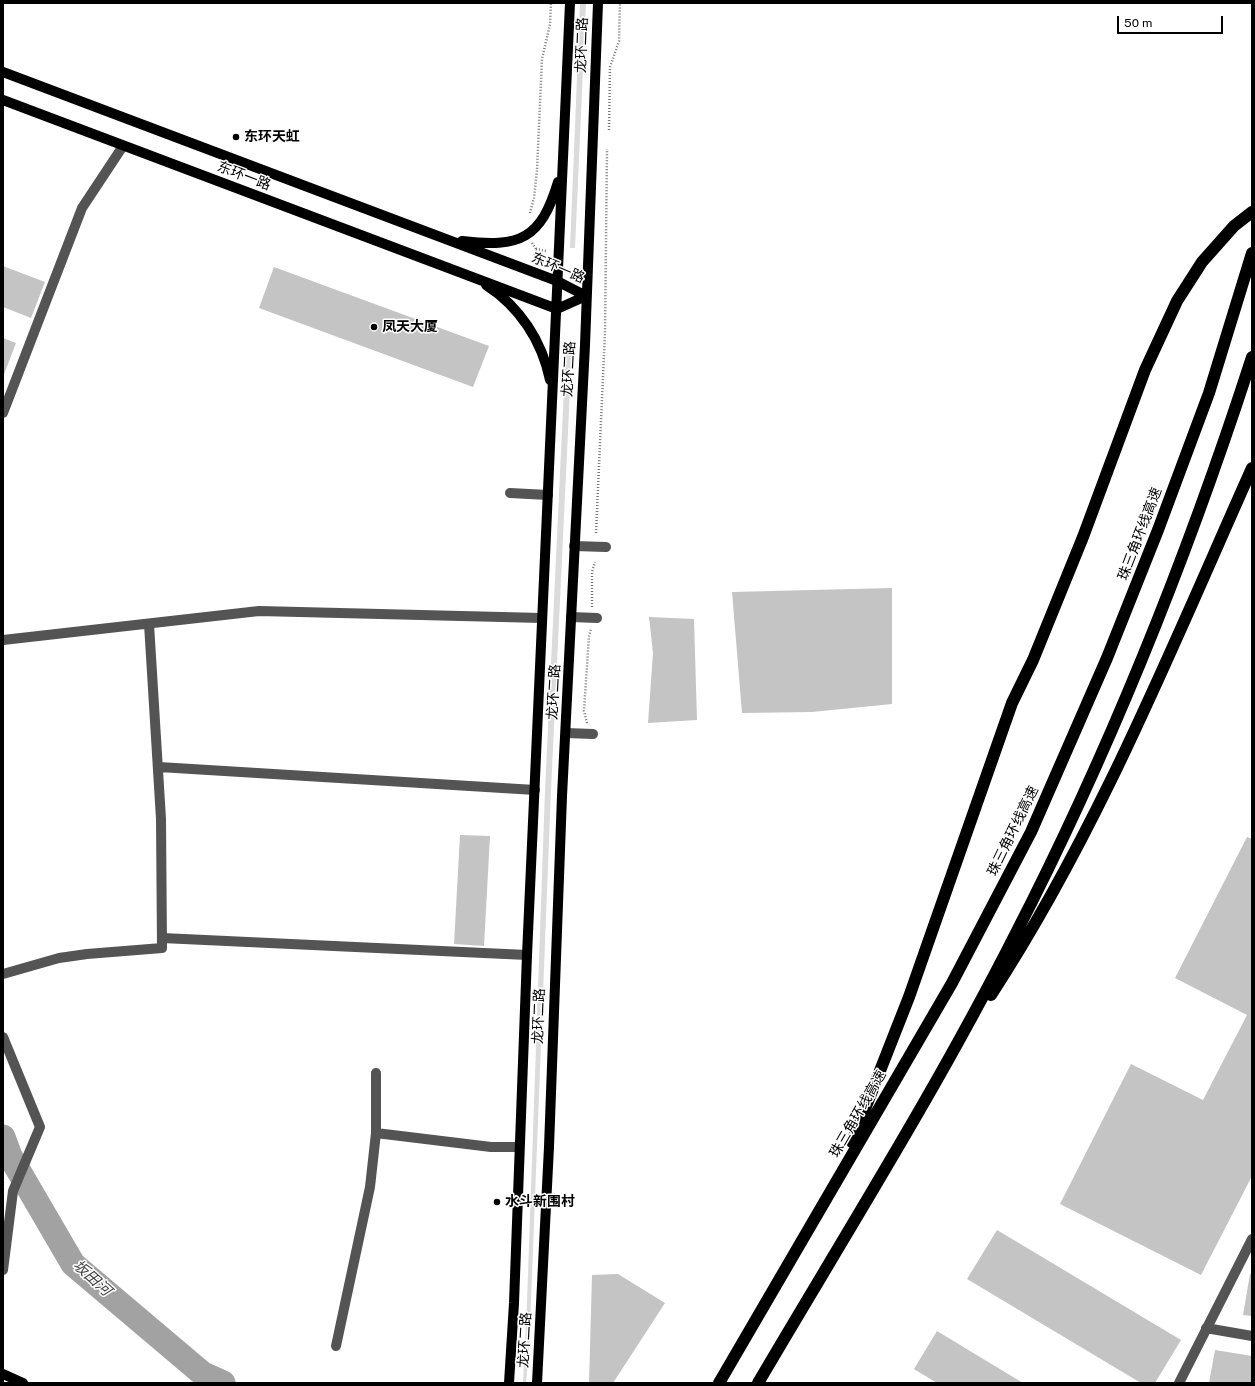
<!DOCTYPE html>
<meta charset="utf-8">
<style>
body{margin:0}
#map{position:relative;width:1255px;height:1386px;overflow:hidden;background:#fff;font-family:"Public Sans",sans-serif}
canvas{display:block}
.frame{position:absolute;inset:0;border:4px solid #000;pointer-events:none}
.scale{position:absolute;left:1117px;top:16px;width:106px;height:18px;box-sizing:border-box;border:2px solid #000;border-top:0;padding-left:5px;font-size:12px;line-height:14px;white-space:nowrap;color:#000;-webkit-text-stroke:3px #fff;paint-order:stroke}
</style>
<div id="map">
<canvas width="1255" height="1386"></canvas>
<div class="frame"></div>
<div class="scale">50 m</div>
</div>
<script>
const ctx = document.querySelector('canvas').getContext('2d');
ctx.lineJoin = 'round';
function paint(path, color) {
  ctx.fillStyle = color;
  ctx.fill(path, 'evenodd');
}
function stroke(path, color, width, dash) {
  ctx.strokeStyle = color;
  ctx.lineWidth = width;
  ctx.lineCap = dash ? 'butt' : 'round';
  ctx.setLineDash(dash || []);
  ctx.stroke(path);
}
function label(font, color, halo, rows, align = 'center') {
  ctx.font = font + ' "Public Sans","Noto Sans SC",sans-serif';
  ctx.lineWidth = 3;
  ctx.setLineDash([]);
  ctx.textBaseline = 'middle';
  ctx.strokeStyle = halo;
  ctx.fillStyle = color;
  for (const [text, x, y, turn = 0] of rows) {
    ctx.save();
    ctx.translate(x, y);
    ctx.rotate((+turn || 0) * Math.PI / 180);
    ctx.textAlign = isNaN(turn) ? turn : align;
    if (halo) ctx.strokeText(text, 0, 0);
    ctx.fillText(text, 0, 0);
    ctx.restore();
  }
}
paint(new Path2D(`
 M580,3H586L575,248H570Z
 M566,346L572,348L551,790L529,1351L526,1383H523L527,1302L545,790Z`), '#dbdbdb');
stroke(new Path2D(`
 M3,1137L10,1156L73,1264L203,1374L223,1383`), '#a2a2a2', 25);
paint(new Path2D(`
 M3,266L45,282L31,318L3,307Z
 M274,267L489,346L473,387L259,308Z
 M3,338L16,343L3,377Z
 M892,588V704L812,712L742,713L732,592Z
 M649,617L694,619L697,720L648,723L653,653Z
 M460,835L490,836L484,946L454,944Z
 M1247,837L1252,839V1176L1201,1275L1060,1204L1131,1064L1203,1100L1247,1015L1175,978Z
 M997,1230L1181,1340L1155,1383H1141L967,1279Z
 M618,1274L665,1303L613,1383H589L592,1275Z
 M1250,1274H1252V1316L1243,1315Z
 M937,1331L1023,1383H937L914,1369Z
 M1215,1350L1252,1356V1383H1209Z`), '#c4c4c4');
stroke(new Path2D(`
 M609,130L610,67L619,41L620,3
 M530,213L534,198L537,170L542,59L550,24L551,3
 M532,243L536,249L535,261
 M536,249L546,251
 M596,533L605,332L607,149
 M592,607V572L595,562
 M587,723L584,711L589,636L591,629`), '#767676', 2.5, [1, 2]);
stroke(new Path2D(`
 M3,413L82,208L123,146
 M510,493L548,495
 M574,546L606,547
 M571,617L597,618
 M3,640L259,611L542,618
 M566,733L593,734
 M159,767L535,790
 M162,938L527,955
 M3,974L59,958L87,954L162,948L161,819L149,624
 M3,1037L40,1127L13,1191L3,1270
 M376,1133L491,1147H519
 M1206,1328L1252,1336
 M336,1346L370,1187L376,1133V1073
 M1179,1383L1252,1239`), '#545454', 10);
stroke(new Path2D(`
 M3,72L557,281L586,296
 M3,100L557,309L586,296
 M462,241C520,248 541,239 558,182
 M486,285C520,307 542,341 550,380
 M3,1374L23,1383
 M509,1383L514,1303L527,955L570,3
 M537,1383L549,1147L562,796L585,345L598,3`), '#000', 10);
stroke(new Path2D(`
 M991,995C1098,831 1172,647 1252,468
 M852,1142L909,997L1012,703L1033,660L1083,537L1145,370L1177,301L1202,262L1234,226L1252,212
 M719,1383L952,983L1031,832L1107,658L1158,530L1209,393L1252,253
 M758,1383C845,1235 937,1089 1015,935C1110,750 1188,555 1252,357`), '#000', 12);
for (const [x, y, r, color] of [
 [236,137,4,"#000"],
 [374,327,4,"#000"],
 [497,1202,4,"#000"]
]) {
  const dot = new Path2D();
  dot.arc(x, y, r, 0, 2 * Math.PI);
  ctx.fillStyle = color;
  ctx.fill(dot);
  stroke(dot, '#fff', 1.5);
}
label('14px', '#000', '#fff', [
 ["龙环二路",582,45,-88],
 ["东环一路",244,176,21],
 ["东环一路",558,268,23],
 ["龙环二路",569,369,-87],
 ["珠三角环线高速",1140,534,-69],
 ["龙环二路",554,692,-87],
 ["珠三角环线高速",1013,831,-64],
 ["龙环二路",539,1016,-88],
 ["珠三角环线高速",858,1114,-60],
 ["龙环二路",525,1340,-87]
]);
label('bold 14px', '#000', '#fff', [
 ["东环天虹",244,137],
 ["凤天大厦",382,327],
 ["水斗新围村",505,1202]
], 'left');
label('italic 15px', '#434343', '#fff', [
 ["坂田河",92,1278,42]
]);
</script>
